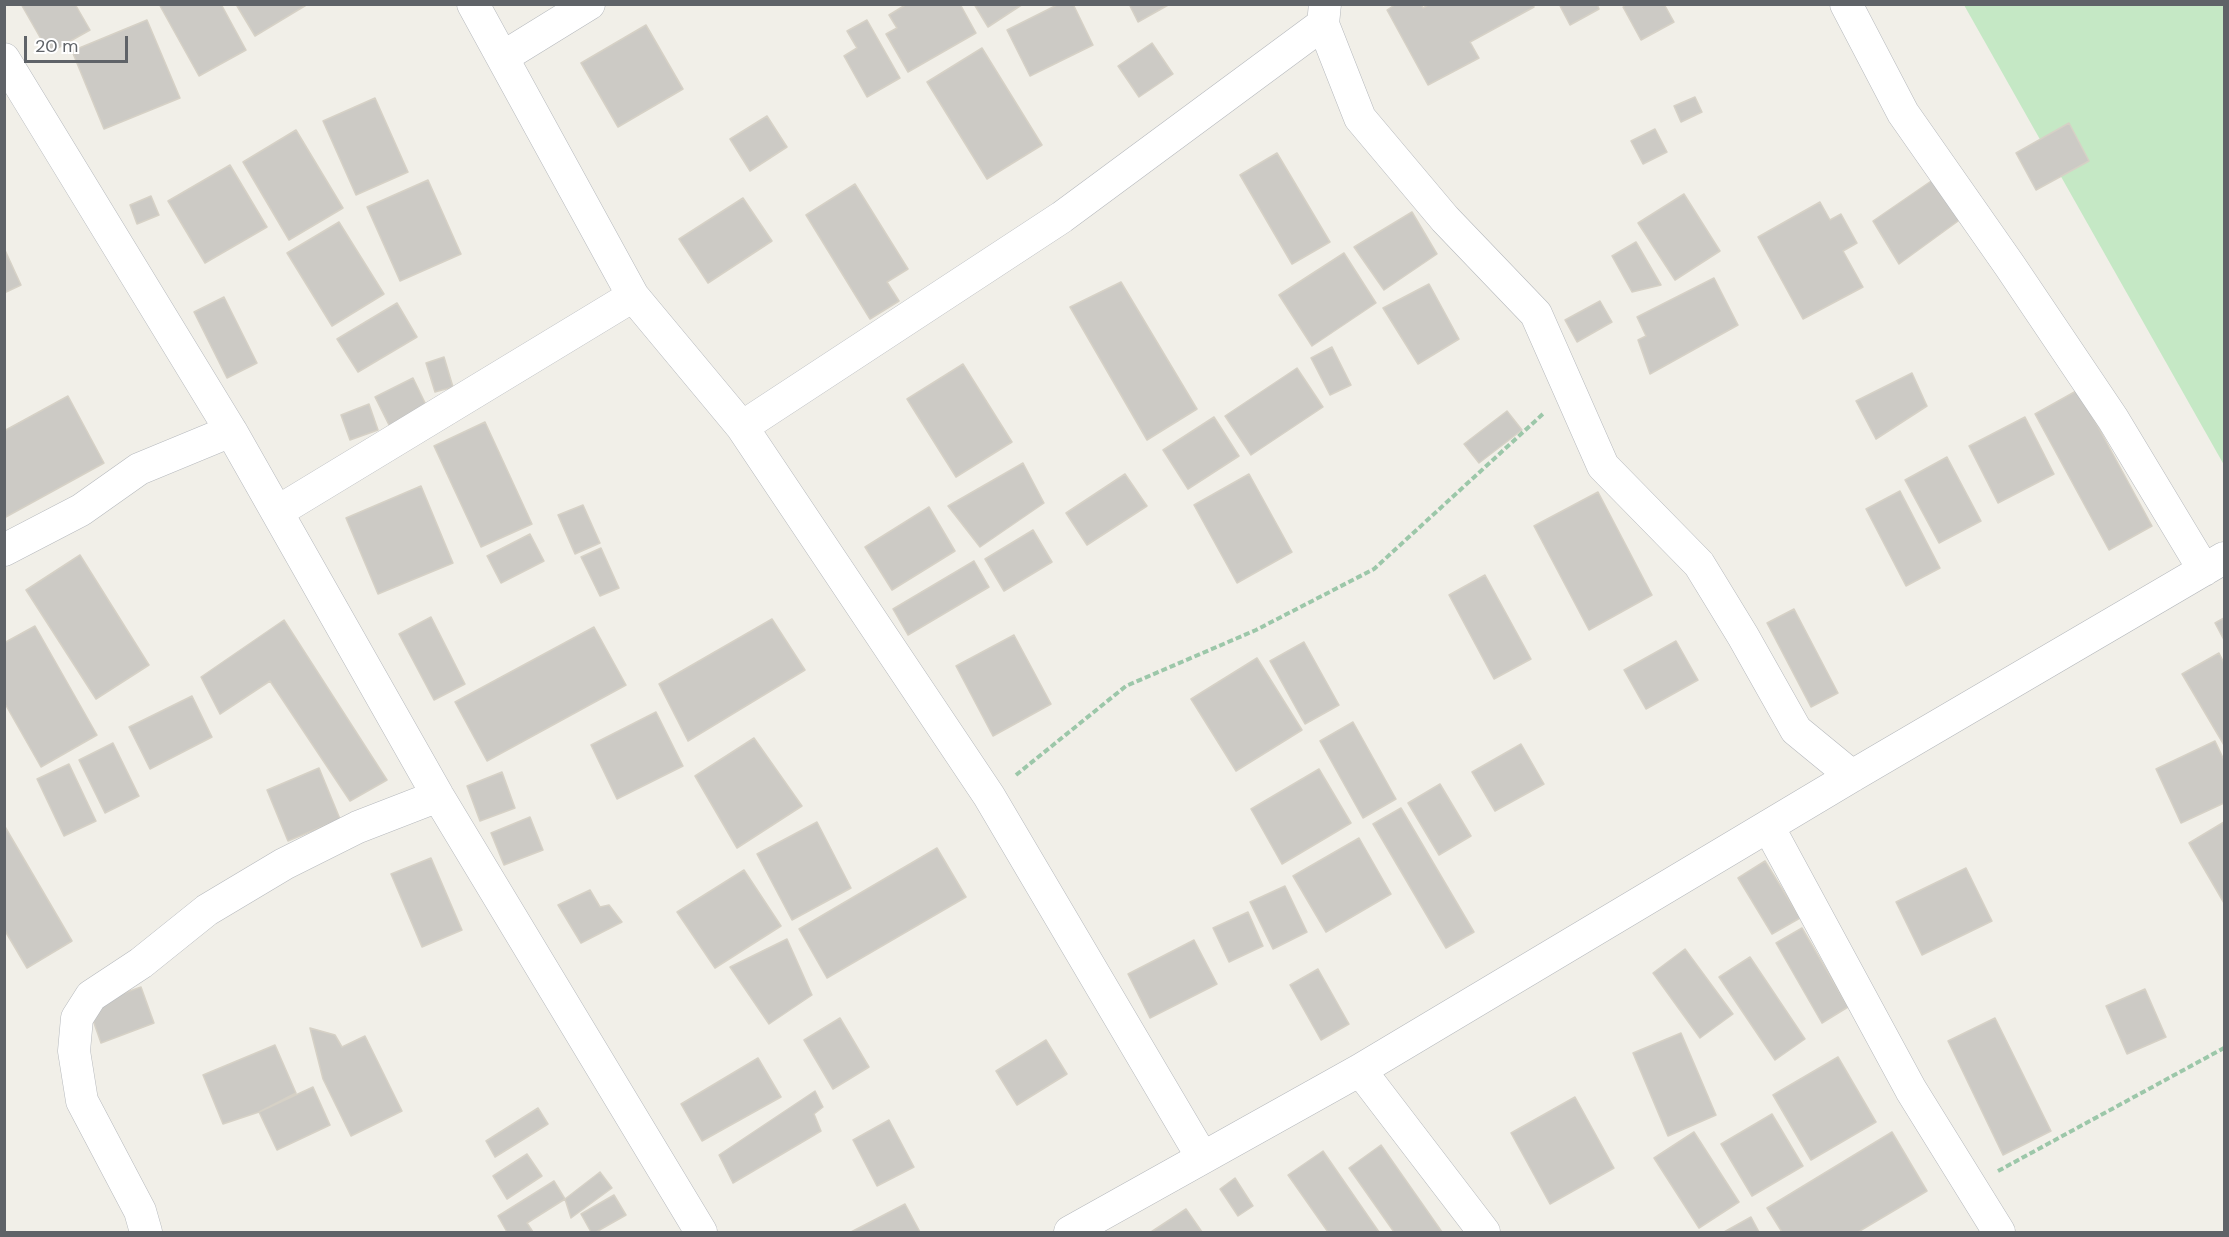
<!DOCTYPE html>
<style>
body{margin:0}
#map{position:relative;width:2229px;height:1237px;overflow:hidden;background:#f1efe8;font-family:"DM Sans",sans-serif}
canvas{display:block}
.frame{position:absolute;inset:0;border:6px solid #5f6368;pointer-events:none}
.scale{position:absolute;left:24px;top:36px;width:104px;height:27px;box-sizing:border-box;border:3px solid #5f6368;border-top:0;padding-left:8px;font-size:18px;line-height:21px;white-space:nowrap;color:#5f6368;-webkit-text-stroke:4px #fff;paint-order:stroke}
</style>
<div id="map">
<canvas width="2229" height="1237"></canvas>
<div class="frame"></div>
<div class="scale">20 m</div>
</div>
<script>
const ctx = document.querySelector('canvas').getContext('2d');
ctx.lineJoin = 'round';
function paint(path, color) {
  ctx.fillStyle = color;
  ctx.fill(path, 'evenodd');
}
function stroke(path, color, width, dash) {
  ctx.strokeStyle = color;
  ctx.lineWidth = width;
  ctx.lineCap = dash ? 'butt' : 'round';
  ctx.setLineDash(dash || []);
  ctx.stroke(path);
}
paint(new Path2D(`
 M1964,5H2224V465Z`), '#c5e8c5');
const building = new Path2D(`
 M21,4H75L90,30L49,53Z
 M159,4H221L246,50L199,76Z
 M239,4H308L255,36L237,6Z
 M907,4H960L976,33L908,72L886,34L897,28L889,15Z
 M974,4H1023L988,27Z
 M1059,4H1073L1093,45L1030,76L1007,30Z
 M1129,4H1170L1138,22Z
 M1396,4H1421L1423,8L1430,4H1533L1534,7L1470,42L1479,58L1428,85L1387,10Z
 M1559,4H1597L1599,9L1570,25Z
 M1627,4H1664L1674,22L1641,40L1623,7Z
 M147,20L180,98L104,129L72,51Z
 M867,20L900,78L867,97L844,56L857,48L847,31Z
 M646,25L683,89L618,127L581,63Z
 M1152,43L1173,74L1139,97L1118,66Z
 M982,48L1042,145L987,179L927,82Z
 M1695,97L1702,112L1681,122L1674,106Z
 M375,98L408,172L356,195L323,121Z
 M767,116L787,147L750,171L730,139Z
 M2069,123L2089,161L2036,190L2016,153Z
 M1655,129L1667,152L1643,164L1631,141Z
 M296,130L343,208L289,240L243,162Z
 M1277,153L1330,242L1292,264L1240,175Z
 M230,165L267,227L205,263L168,201Z
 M1937,177L1965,216L1899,264L1873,221Z
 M428,180L461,254L400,281L367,207Z
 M855,184L908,269L887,282L899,301L870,319L806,215Z
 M1684,194L1720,251L1675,280L1638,223Z
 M151,196L159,215L137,224L130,205Z
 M743,198L772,241L708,283L679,239Z
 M1820,202L1830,220L1841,214L1857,243L1843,251L1863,287L1803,319L1758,237Z
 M1412,212L1437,254L1384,290L1354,247Z
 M339,222L384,294L332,326L287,253Z
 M1636,242L1661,285L1632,292L1612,256Z
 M4,248L21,285L4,293Z
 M1344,253L1376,303L1312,346L1279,295Z
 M1714,278L1738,325L1650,374L1638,340L1646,336L1637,317Z
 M1121,282L1197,409L1147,440L1070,307Z
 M1429,284L1459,339L1418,364L1383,308Z
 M224,297L257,363L227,378L194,312Z
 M1600,301L1612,322L1577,342L1565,320Z
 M397,303L417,337L358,372L337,339Z
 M1332,347L1351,385L1330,395L1311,358Z
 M444,357L453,387L435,392L426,363Z
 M963,364L1012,442L956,477L907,399Z
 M1297,368L1323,407L1251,455L1225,416Z
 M1912,373L1927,406L1876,439L1856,401Z
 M413,378L428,409L390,427L375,397Z
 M2078,390L2152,526L2109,550L2035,414Z
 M68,396L104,463L4,518V431Z
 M369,404L378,430L350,440L341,415Z
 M1507,411L1522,430L1479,463L1464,444Z
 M1214,417L1239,456L1188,489L1163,450Z
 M2025,417L2054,474L1998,503L1969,446Z
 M485,422L532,524L481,547L434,446Z
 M1947,457L1981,521L1939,543L1905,480Z
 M1023,463L1044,503L980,547L948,506Z
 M1125,474L1147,506L1087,545L1066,513Z
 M1249,474L1292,552L1237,583L1194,505Z
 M421,486L453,563L378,594L346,518Z
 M1900,491L1940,568L1906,586L1866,509Z
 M1598,492L1652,595L1589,630L1534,526Z
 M583,505L600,543L575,554L558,515Z
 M929,507L955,551L892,590L865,547Z
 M1033,530L1052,562L1004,591L985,559Z
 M530,534L544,561L501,583L487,556Z
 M601,548L619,588L600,596L581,557Z
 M80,555L149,665L96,699L26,590Z
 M974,561L989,587L908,635L893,609Z
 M1485,575L1531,659L1494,679L1449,595Z
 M1794,609L1838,693L1811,707L1767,623Z
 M431,617L465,684L434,700L399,634Z
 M2224,618V640L2215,623Z
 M772,619L805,670L688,741L659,684Z
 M284,620L387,780L350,801L270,681L220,714L201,677Z
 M35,626L97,735L41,767L4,702V643Z
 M594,627L626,685L487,761L455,702Z
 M1014,635L1051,704L993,736L956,666Z
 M1676,641L1698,680L1646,709L1624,670Z
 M1304,642L1339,705L1305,724L1270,661Z
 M2219,653L2224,663V745L2182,674Z
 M1257,658L1302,730L1236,771L1191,699Z
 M192,696L212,737L150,769L129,727Z
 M656,712L683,766L617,799L591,745Z
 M1353,722L1396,799L1363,818L1320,741Z
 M754,738L802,806L737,848L695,776Z
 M2215,741L2224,760V803L2181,823L2156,769Z
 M113,743L139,796L105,813L79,760Z
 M1521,744L1544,784L1495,811L1472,772Z
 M69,764L96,821L64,836L37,779Z
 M319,768L340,819L288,841L267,790Z
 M1319,769L1351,823L1282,864L1251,809Z
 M502,772L515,808L480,821L467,786Z
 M1440,784L1471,836L1439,855L1408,803Z
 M1401,808L1474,932L1446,948L1373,824Z
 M530,817L543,850L504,865L491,833Z
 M817,822L851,888L792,920L757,854Z
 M2224,822V903L2189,843Z
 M4,825L72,941L27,968L4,929Z
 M1359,838L1391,894L1326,932L1293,876Z
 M937,848L966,897L827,978L799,929Z
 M431,858L462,930L422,947L391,874Z
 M1765,861L1800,918L1772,934L1738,878Z
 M1966,868L1992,921L1922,955L1896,902Z
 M744,870L781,926L715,968L677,912Z
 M1285,886L1307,932L1273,949L1250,902Z
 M590,890L600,907L609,905L622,922L581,943L558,905Z
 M1248,912L1263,946L1229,962L1213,928Z
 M1802,928L1848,1007L1822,1023L1776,943Z
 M787,939L812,995L769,1024L730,967Z
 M1194,940L1217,984L1150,1018L1128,974Z
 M1685,949L1733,1014L1700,1038L1653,973Z
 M1750,957L1805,1039L1775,1060L1719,977Z
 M1318,969L1349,1024L1321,1040L1290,985Z
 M141,987L154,1023L101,1043L88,1006Z
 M2145,989L2166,1037L2127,1054L2106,1006Z
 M840,1018L869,1067L833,1089L804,1040Z
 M1995,1018L2051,1131L2003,1155L1948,1041Z
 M310,1028L335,1035L342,1047L365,1036L402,1111L351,1136L323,1079Z
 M1681,1033L1716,1115L1668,1136L1633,1053Z
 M1046,1040L1067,1074L1017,1105L996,1071Z
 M275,1045L296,1093L259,1112L223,1124L203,1075Z
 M1838,1057L1876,1122L1811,1160L1773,1095Z
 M758,1058L781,1097L702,1141L681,1104Z
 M313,1087L330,1125L277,1150L259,1112Z
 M815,1091L823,1107L814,1114L821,1131L733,1183L719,1155Z
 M1575,1097L1614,1168L1550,1204L1511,1133Z
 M538,1108L548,1124L495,1157L486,1141Z
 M1772,1114L1803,1166L1752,1196L1721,1144Z
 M889,1120L914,1167L877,1186L853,1140Z
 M1694,1132L1739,1202L1699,1228L1654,1158Z
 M1892,1132L1927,1191L1858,1232H1782L1767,1208Z
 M1381,1145L1442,1232H1394L1349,1168Z
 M1323,1151L1379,1232H1328L1288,1175Z
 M527,1154L542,1176L507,1199L493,1176Z
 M600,1172L612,1188L571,1218L565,1199Z
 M1235,1178L1253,1206L1238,1216L1220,1189Z
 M554,1181L565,1199L527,1223L533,1232H507L498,1216Z
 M614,1195L626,1215L596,1232H591L581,1214Z
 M905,1204L920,1232H851Z
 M1186,1209L1202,1232H1151Z
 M1751,1217L1759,1232H1724Z`);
paint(building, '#cccac5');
stroke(building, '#d6d1c6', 1.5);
const minor = new Path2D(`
 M473,4L633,296L742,427L989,796L1202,1157
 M1846,4L1903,113L2010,266L2113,419L2204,570
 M1323,24L1360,118L1445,219L1536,314L1603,466L1699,564L1743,636L1796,730L1852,776
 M503,57L589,4
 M4,59L231,431L438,796L701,1232
 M742,427L1062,217L1323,24L1325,4
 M277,512L633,296
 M4,550L81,510L139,469L231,431
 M1768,826L1911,1090L1999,1232
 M1360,1070L1484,1232
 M146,1232L140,1211L82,1101L74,1051L77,1018L91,996L141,963L207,910L284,864L358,827L438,796
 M1070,1232L1360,1070L1852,776L2224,558`);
stroke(minor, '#b5b8bc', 33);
stroke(new Path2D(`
 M1016,775L1126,686L1256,630L1374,569L1544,413
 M1998,1171L2224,1048`), '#9cc7a9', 4, [6, 3]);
stroke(minor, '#fff', 32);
</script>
